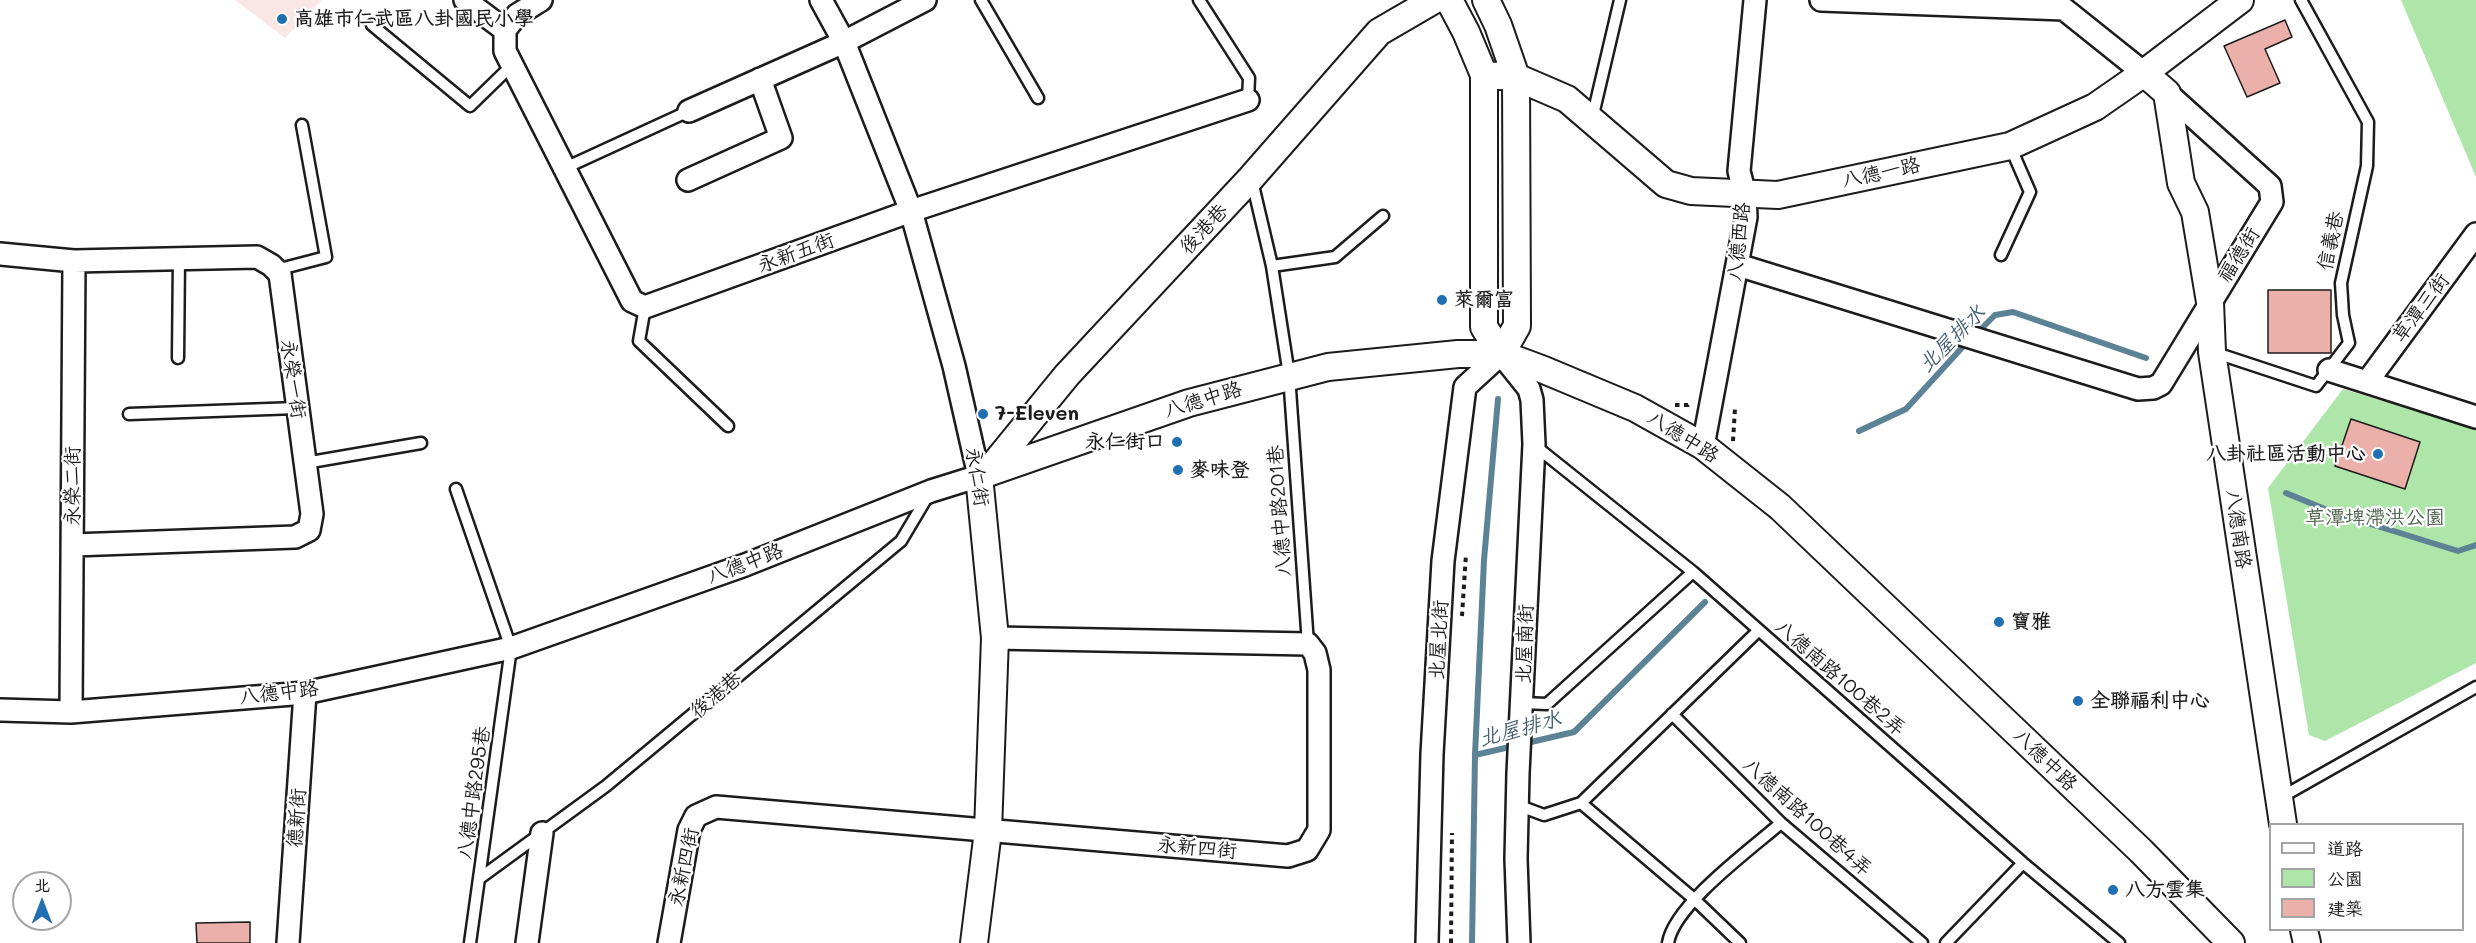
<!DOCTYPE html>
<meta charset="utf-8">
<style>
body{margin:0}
#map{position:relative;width:2476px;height:943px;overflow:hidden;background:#fff;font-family:Mali,"LXGW WenKai TC",sans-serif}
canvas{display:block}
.legend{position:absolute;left:2269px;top:823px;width:195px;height:108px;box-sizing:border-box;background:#fff;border:2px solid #a4a4a4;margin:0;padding:8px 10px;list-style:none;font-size:18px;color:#1c1c1c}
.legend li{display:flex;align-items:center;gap:12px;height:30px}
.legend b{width:30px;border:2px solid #a4a4a4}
.north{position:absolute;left:12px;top:871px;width:60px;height:60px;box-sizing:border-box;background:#fff;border:2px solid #a4a4a4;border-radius:50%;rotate:0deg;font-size:16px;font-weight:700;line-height:24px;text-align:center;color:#1c1c1c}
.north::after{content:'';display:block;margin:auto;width:21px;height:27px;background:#1f6fb2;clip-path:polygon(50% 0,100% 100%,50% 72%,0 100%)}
</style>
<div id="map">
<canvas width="2476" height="943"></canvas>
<ul class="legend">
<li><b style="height:8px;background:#fff"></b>道路</li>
<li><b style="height:16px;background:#aee5a8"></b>公園</li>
<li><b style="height:16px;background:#ebb0aa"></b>建築</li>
</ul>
<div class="north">北</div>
</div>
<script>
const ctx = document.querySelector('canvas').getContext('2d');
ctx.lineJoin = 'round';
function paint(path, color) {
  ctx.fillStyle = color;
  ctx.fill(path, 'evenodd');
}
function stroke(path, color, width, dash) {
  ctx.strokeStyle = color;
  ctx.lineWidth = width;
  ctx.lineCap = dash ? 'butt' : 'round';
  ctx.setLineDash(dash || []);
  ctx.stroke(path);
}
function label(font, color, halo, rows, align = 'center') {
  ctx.font = font + ' Mali,"LXGW WenKai TC",sans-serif';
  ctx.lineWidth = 4.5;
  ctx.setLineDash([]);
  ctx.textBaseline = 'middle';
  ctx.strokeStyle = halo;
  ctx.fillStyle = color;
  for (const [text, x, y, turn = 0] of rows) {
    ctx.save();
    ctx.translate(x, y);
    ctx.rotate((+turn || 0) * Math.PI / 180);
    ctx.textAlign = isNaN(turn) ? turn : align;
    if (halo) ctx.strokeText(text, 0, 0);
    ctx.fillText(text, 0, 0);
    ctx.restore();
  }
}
paint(new Path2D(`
 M235,0H322L285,38Z`), '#f9e7e6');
paint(new Path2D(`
 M2401,0H2476V177Z
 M2343,389L2476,429V663L2325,741L2309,735L2268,488Z`), '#aee5a8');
stroke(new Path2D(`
 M1977,333L1995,315L2013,312L2146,358
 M1859,431L1906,409L1969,340
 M2286,493L2332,512L2458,551L2476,545
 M1475,755L1574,732L1705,602
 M1472,943L1475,755L1484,560L1498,399`), '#5c8296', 6);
const building = new Path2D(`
 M2285,20L2292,37L2265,49L2280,83L2247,97L2224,46Z
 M2268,290H2331V353H2268Z
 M2351,419L2420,442L2405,489L2335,466Z
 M250,922V943H197L196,923Z`);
paint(building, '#ebb0aa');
stroke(building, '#1c1c1c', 1.5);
const service = new Path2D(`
 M981,0L1038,98
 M1199,0L1249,78L1248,100
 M372,25L470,106L512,65
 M1592,119L1620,0
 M565,168L689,111
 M1252,181L1272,266L1289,375L1308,644
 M2001,255L2030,192L2010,146
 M1272,266L1335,257L1383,216
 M276,270L326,257L302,125
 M645,307L639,341L728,426
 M2213,352L2316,386L2349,343L2343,315L2341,283L2367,166L2368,122L2301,0
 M178,358L179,258
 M129,414L297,408
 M1534,445L1693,572L2023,863L2119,943
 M305,463L421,443
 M456,489L511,648L470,943
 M1522,703L1547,704L1693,572
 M1672,714L1781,823L1922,943
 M2278,799L2476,687
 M1581,803L1694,899L1740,943
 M1517,805L1544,815L1581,803L1758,631
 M480,878L606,786L901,541L929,494
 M1668,943C1674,905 1751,849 1781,823
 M1946,943L2023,863`);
const minor = new Path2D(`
 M465,0L505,30
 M541,0L517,15L505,30V51L632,301L645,307L911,211L1248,100
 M1821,0L2064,9L2144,73
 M689,111L844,42L925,0
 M688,180L781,138L760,79
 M0,254L74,261L257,257L271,265L280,274L312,514L309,530L295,537L73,545
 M1738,265L2138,389L2153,388L2161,384L2272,202L2270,186L2167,93
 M2329,370L2476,417
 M2367,382L2476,234
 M1703,446L1746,217L1745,195L1739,171L1755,0
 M0,710L71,712L305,693L511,648L745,565L931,491L979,476L954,366L911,211L844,42L821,0
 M71,712L74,261
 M288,943L305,693
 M527,943L542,833
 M669,943L689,830L696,816L716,807L1288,856L1307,850L1319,830V670L1315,653L1308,644L995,638
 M1427,943L1432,754L1443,561L1465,387L1501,354L1529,389L1532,400L1534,444L1518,773L1516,859L1519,943`);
const tertiary = new Path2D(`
 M1449,0L1466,32L1484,75V327L1501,354
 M1486,0L1498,25L1516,77L1517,326L1501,354
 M2144,73L2167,93L2181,183L2195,212L2210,302L2212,352L2283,824
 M1484,75L1516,77L1567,99L1666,184L1691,191L1778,195L2010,146L2095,107L2144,73L2240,0
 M987,473L1067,375L1251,178L1379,32L1434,0
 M2304,930L2307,943
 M974,943L988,831L995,638L979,476L1189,403L1328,367L1458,354H1501L1544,370L1635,408L1703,446L1780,507L2141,851L2231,943`);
stroke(service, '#1c1c1c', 15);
stroke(minor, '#1c1c1c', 26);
stroke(tertiary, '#1c1c1c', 30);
stroke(new Path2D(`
 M1675,405H1688L1691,402
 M1733,441L1735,408
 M1462,616L1466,554
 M1451,943L1452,833`), '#1c1c1c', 4, [4.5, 4.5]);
stroke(service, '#fff', 10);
stroke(minor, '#fff', 21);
stroke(tertiary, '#fff', 26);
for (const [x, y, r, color] of [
 [282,19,6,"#1f6fb2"],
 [1442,300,6,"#1f6fb2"],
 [983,414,6,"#1f6fb2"],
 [1177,442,6,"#1f6fb2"],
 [2378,454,6,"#1f6fb2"],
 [1178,470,6,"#1f6fb2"],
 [1999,622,6,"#1f6fb2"],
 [2078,701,6,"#1f6fb2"],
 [2113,890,6,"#1f6fb2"]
]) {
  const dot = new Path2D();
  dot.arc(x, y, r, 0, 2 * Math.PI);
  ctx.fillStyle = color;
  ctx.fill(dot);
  stroke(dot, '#fff', 2);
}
label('bold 20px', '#1c1c1c', '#fff', [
 ["高雄市仁武區八卦國民小學",294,19],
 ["萊爾富",1454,300],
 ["7-Eleven",995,414],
 ["永仁街口",1165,442,"right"],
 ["八卦社區活動中心",2366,454,"right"],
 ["麥味登",1190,470],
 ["寶雅",2011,622],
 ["全聯福利中心",2090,701],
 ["八方雲集",2125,890]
], 'left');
label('20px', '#1c1c1c', '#fff', [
 ["八德一路",1881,173,-12],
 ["後港巷",1204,229,-47],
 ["信義巷",2331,241,-78],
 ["八德西路",1739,242,-84],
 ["永新五街",796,253,-20],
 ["福德街",2239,255,-58],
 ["草潭三街",2421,308,-53],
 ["永榮一街",293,379,82],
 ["八德中路",1203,400,-17],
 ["八德中路",1683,437,32],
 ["永仁街",977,477,81],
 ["永榮二街",73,486,-90],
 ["八德中路201巷",1280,511,-94],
 ["八德南路",2238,529,82],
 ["八德中路",745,564,-21],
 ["北屋北街",1439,640,-87],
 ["北屋南街",1525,644,-88],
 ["八德南路100巷2弄",1840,678,41],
 ["八德中路",279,693,-7],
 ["後港巷",716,695,-40],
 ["八德中路",2045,760,44],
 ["八德中路295巷",474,793,-82],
 ["八德南路100巷4弄",1807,817,42],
 ["德新街",297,818,-86],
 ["永新四街",1197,848,5],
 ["永新四街",684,867,-78]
]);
label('20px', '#4f624d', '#fff', [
 ["草潭埤滯洪公園",2375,518]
]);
label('italic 21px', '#46606d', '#fff', [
 ["北屋排水",1952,339,-45],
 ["北屋排水",1520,729,-15]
]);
</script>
